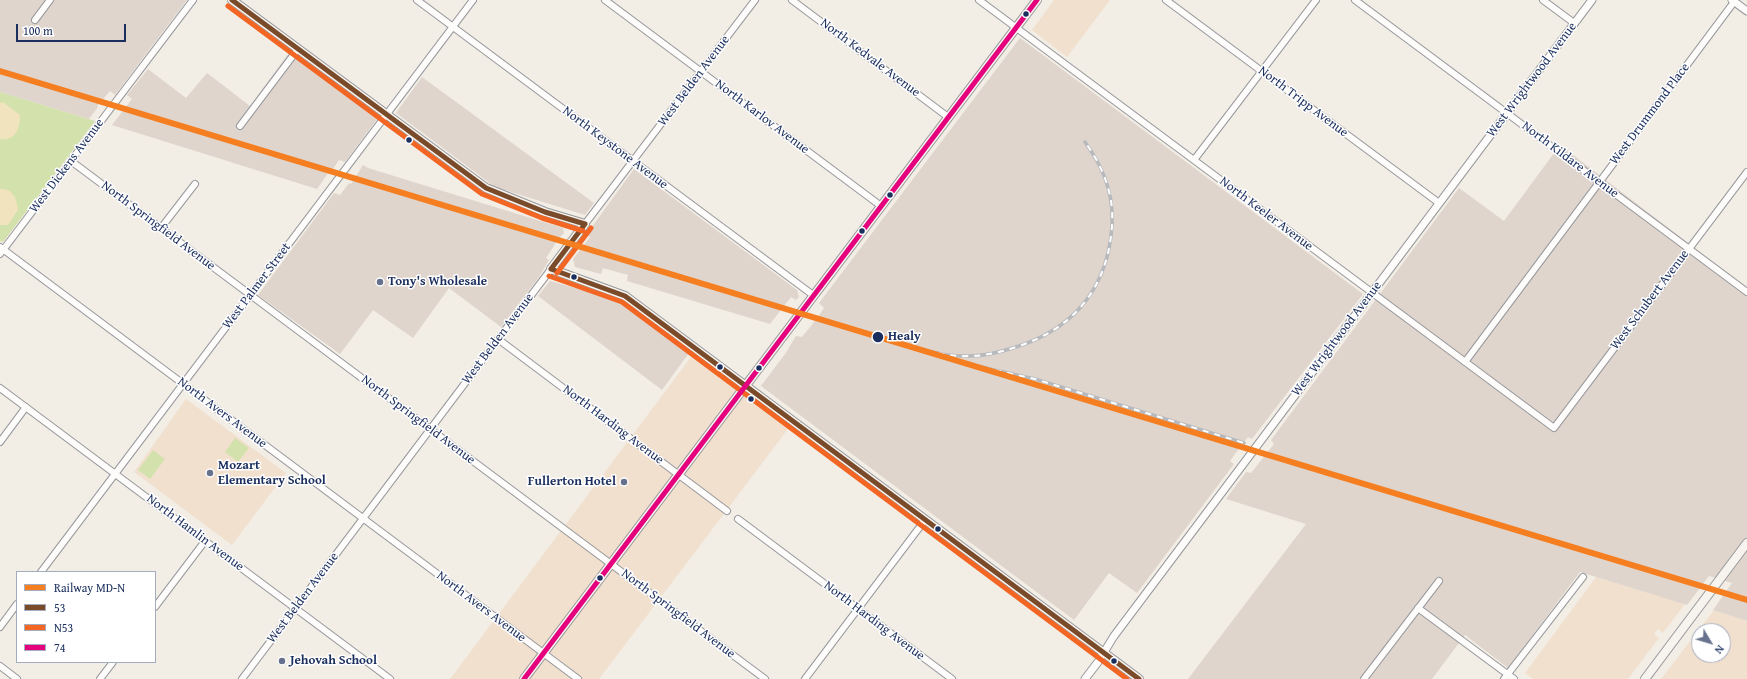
<!DOCTYPE html>
<style>
body{margin:0}
#map{position:relative;width:1747px;height:679px;overflow:hidden;background:#f2ede5;font-family:"Gentium Book Plus",serif}
canvas{display:block}
.legend{position:absolute;left:16px;top:571px;width:140px;height:92px;box-sizing:border-box;background:#fff;border:1px solid #a4acbf;margin:0;padding:5px 7px;list-style:none;font-size:12px;color:#1b2f5e}
.legend li{display:flex;align-items:center;gap:8px;height:20px}
.legend b{width:20px;border:1px solid #a4acbf}
.north{position:absolute;left:1691px;top:623px;width:40px;height:40px;box-sizing:border-box;background:#fff;border:1px solid #a4acbf;border-radius:50%;rotate:128deg;font-size:11px;font-weight:700;line-height:16px;text-align:center;color:#1b2f5e}
.north::after{content:'';display:block;margin:auto;width:14px;height:18px;background:#66728d;clip-path:polygon(50% 0,100% 100%,50% 72%,0 100%)}
.scale{position:absolute;left:16px;top:24px;width:110px;height:18px;box-sizing:border-box;border:2px solid #1b2f5e;border-top:0;padding-left:5px;font-size:12px;line-height:14px;white-space:nowrap;color:#1b2f5e;-webkit-text-stroke:3px #fff;paint-order:stroke}
</style>
<div id="map">
<canvas width="1747" height="679"></canvas>
<ul class="legend">
<li><b style="height:5px;background:#f47e20"></b>Railway MD-N</li>
<li><b style="height:5px;background:#7a4b2a"></b>53</li>
<li><b style="height:5px;background:#f26522"></b>N53</li>
<li><b style="height:5px;background:#e5007d"></b>74</li>
</ul>
<div class="north">N</div>
<div class="scale">100 m</div>
</div>
<script>
const ctx = document.querySelector('canvas').getContext('2d');
ctx.lineJoin = 'round';
function paint(path, color) {
  ctx.fillStyle = color;
  ctx.fill(path, 'evenodd');
}
function stroke(path, color, width, dash) {
  ctx.strokeStyle = color;
  ctx.lineWidth = width;
  ctx.lineCap = dash ? 'butt' : 'round';
  ctx.setLineDash(dash || []);
  ctx.stroke(path);
}
function label(font, color, halo, rows, align = 'center') {
  ctx.font = font + ' "Gentium Book Plus",serif';
  ctx.lineWidth = 3;
  ctx.setLineDash([]);
  ctx.textBaseline = 'middle';
  ctx.strokeStyle = halo;
  ctx.fillStyle = color;
  for (const [text, x, y, turn = 0] of rows) {
    ctx.save();
    ctx.translate(x, y);
    ctx.rotate((+turn || 0) * Math.PI / 180);
    ctx.textAlign = isNaN(turn) ? turn : align;
    if (halo) ctx.strokeText(text, 0, 0);
    ctx.fillText(text, 0, 0);
    ctx.restore();
  }
}
paint(new Path2D(`
 M1054,0H1110L1067,57L1032,30Z
 M691,357L788,429L599,679H450Z
 M186,399L286,473L232,545L134,472Z
 M1596,577L1685,604L1663,633L1658,629L1654,634L1659,638L1628,679H1533L1525,673Z
 M1714,610L1747,621V679H1661ZM1699,631H1723V655H1699Z`), '#f2e0cf');
paint(new Path2D(`
 M0,0H187L115,95L110,91L97,106L98,107L89,119L0,92Z
 M1020,38L1363,294L1252,439L1248,437L1235,454L1230,461L1234,464L1137,593L1109,573L1074,620L761,386L785,354L796,336L802,337L818,317L824,308L819,303Z
 M291,50L378,118L345,162L339,160L333,169H331L317,189L112,125L132,99L127,95L148,69L186,98L207,73L250,106Z
 M422,77L594,203L585,215L495,187L396,113Z
 M1560,145L1747,288V621L1713,610L1732,583L1709,576L1687,605L1580,572L1508,668L1465,635L1432,679H1188L1306,524L1226,499L1246,472L1251,473L1274,444L1271,440L1459,188L1504,221Z
 M363,165L368,168L563,228L564,233L559,238L546,258L549,260L539,277L501,327L449,288L413,338L373,310L340,354L258,295L334,193L340,195L349,183L351,184Z
 M634,169L797,290L799,297L796,300L791,297L770,324L627,281L628,275L603,268L601,274L575,267L573,259L590,237L586,235Z
 M550,281L619,300L689,353L662,390L538,296Z`), '#dfd5cd');
paint(new Path2D(`
 M0,92L95,121L3,242L0,241Z
 M235,438L249,448L238,462L225,452Z
 M153,450L165,459L150,479L138,470Z`), '#d3e1ac');
paint(new Path2D(`
 M3,102L20,115C20,129 16,141 0,139V103Z
 M0,189C13,188 17,199 18,210L8,225H0Z`), '#f0e3be');
const minor = new Path2D(`
 M417,0L813,295
 M605,0L881,206
 M792,0L948,117
 M979,0L1554,428L1747,172
 M1166,0L1439,203
 M1355,0L1747,292
 M1543,0L1574,23
 M35,20L50,0
 M240,126L298,49
 M1194,160L1316,0
 M71,161L765,679
 M585,224L755,0
 M161,228L195,184
 M0,247L578,679
 M0,254L193,0
 M498,339L727,511
 M1465,362L1734,2
 M0,388L390,679
 M0,442L26,407
 M738,519L952,679
 M41,572L473,0
 M155,607L205,541
 M1418,608L1514,679
 M0,627L17,604
 M0,666L17,679
 M100,679L113,662
 M242,679L551,269
 M805,679L925,520
 M1364,679L1439,581
 M1504,679L1583,577`);
const tertiary = new Path2D(`
 M1732,0L1747,11
 M1085,679L1098,662L1114,636L1592,0`);
const secondary = new Path2D(`
 M232,0L486,188L545,212L585,224L551,269L625,296L1139,679
 M524,679L1037,0
 M1645,679L1747,543`);
stroke(minor, '#97989c', 8);
stroke(tertiary, '#97989c', 9);
stroke(secondary, '#97989c', 10);
stroke(minor, '#fdfcfb', 6);
stroke(tertiary, '#fdfcfb', 7);
stroke(secondary, '#f7f3ee', 8);
const rail = new Path2D(`
 M915,348C933,352 950,357 969,356C985,356 1001,352 1016,347C1070,330 1104,293 1111,236C1113,220 1113,204 1108,188C1104,172 1095,156 1085,142
 M972,365L1035,379L1244,443`);
stroke(rail, '#b7b9bd', 3.5);
stroke(rail, '#fff', 2, [6]);
stroke(new Path2D(`
 M232,0L486,188L545,212L585,224
 M551,269L625,296L1139,679
 M551,269L585,224`), '#7a4b2a', 5);
stroke(new Path2D(`
 M228,6L482,194L542,218L583,231
 M557,273L591,228
 M549,276L622,302L1127,679`), '#f26522', 5);
stroke(new Path2D(`
 M524,679L1037,0`), '#e5007d', 5);
stroke(new Path2D(`
 M0,71L1747,600`), '#f47e20', 6);
for (const [x, y, r, color] of [
 [1026,14,3.5,"#1b2f5e"],
 [409,140,3.5,"#1b2f5e"],
 [890,195,3.5,"#1b2f5e"],
 [862,231,3.5,"#1b2f5e"],
 [574,277,3.5,"#1b2f5e"],
 [380,282,4,"#66728d"],
 [878,337,6,"#1b2f5e"],
 [720,367,3.5,"#1b2f5e"],
 [759,368,3.5,"#1b2f5e"],
 [751,399,3.5,"#1b2f5e"],
 [210,473,4,"#66728d"],
 [624,482,4,"#66728d"],
 [938,529,3.5,"#1b2f5e"],
 [600,578,3.5,"#1b2f5e"],
 [282,661,4,"#66728d"],
 [1114,661,3.5,"#1b2f5e"]
]) {
  const dot = new Path2D();
  dot.arc(x, y, r, 0, 2 * Math.PI);
  ctx.fillStyle = color;
  ctx.fill(dot);
  stroke(dot, '#fff', 1.5);
}
label('13px', '#1b2f5e', '#fff', [
 ["North Kedvale Avenue",870,58,37],
 ["West Wrightwood Avenue",1532,80,-53],
 ["West Belden Avenue",694,81,-53],
 ["North Tripp Avenue",1303,102,37],
 ["West Drummond Place",1650,114,-53],
 ["North Karlov Avenue",762,117,37],
 ["North Keystone Avenue",615,148,37],
 ["North Kildare Avenue",1570,160,37],
 ["West Dickens Avenue",67,166,-53],
 ["North Keeler Avenue",1266,214,37],
 ["North Springfield Avenue",158,226,37],
 ["West Palmer Street",257,286,-53],
 ["West Schubert Avenue",1650,300,-53],
 ["West Belden Avenue",498,339,-53],
 ["West Wrightwood Avenue",1337,339,-53],
 ["North Avers Avenue",222,413,37],
 ["North Springfield Avenue",418,420,37],
 ["North Harding Avenue",613,425,37],
 ["North Hamlin Avenue",195,533,37],
 ["West Belden Avenue",303,598,-53],
 ["North Avers Avenue",481,607,37],
 ["North Springfield Avenue",678,614,37],
 ["North Harding Avenue",874,621,37]
]);
label('bold 13px', '#1b2f5e', '#fff', [
 ["Tony's Wholesale",388,282],
 ["Mozart",218,466],
 ["Elementary School",218,481],
 ["Fullerton Hotel",616,482,"right"],
 ["Jehovah School",290,661]
], 'left');
label('bold 13px', '#1b2f5e', '#fff', [
 ["Healy",888,337]
], 'left');
</script>
